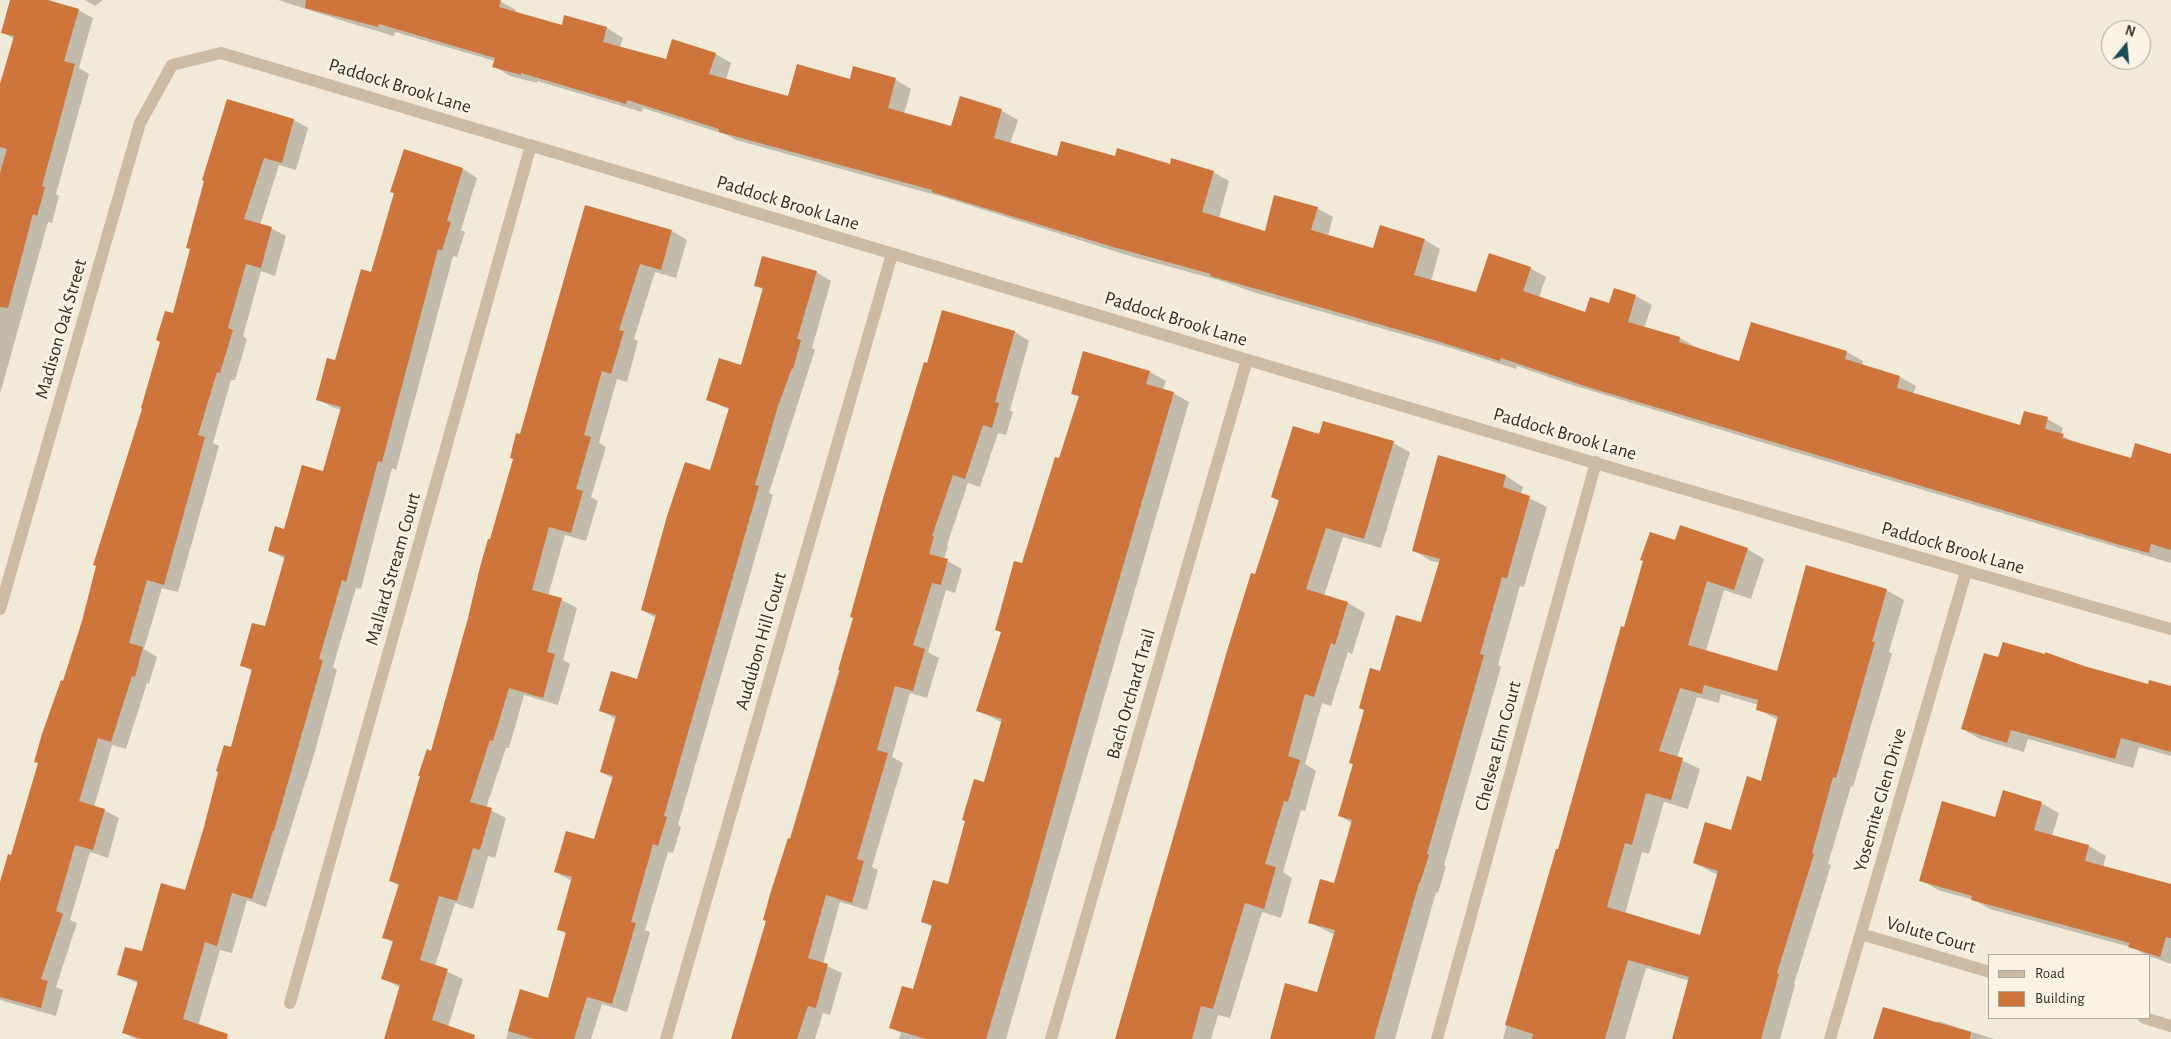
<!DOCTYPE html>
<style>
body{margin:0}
#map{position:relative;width:2171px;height:1039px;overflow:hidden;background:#f2ead8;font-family:"Alegreya Sans",sans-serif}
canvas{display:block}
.legend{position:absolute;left:1988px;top:954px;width:162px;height:65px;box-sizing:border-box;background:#faf3e4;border:1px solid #aba498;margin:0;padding:6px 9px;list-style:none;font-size:15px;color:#352d26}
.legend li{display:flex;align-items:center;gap:10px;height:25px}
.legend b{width:25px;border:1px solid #aba498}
.north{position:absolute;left:2101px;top:20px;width:50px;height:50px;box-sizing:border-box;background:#faf3e4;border:1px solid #aba498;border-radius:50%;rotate:17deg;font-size:14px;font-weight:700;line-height:20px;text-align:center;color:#352d26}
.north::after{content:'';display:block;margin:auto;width:18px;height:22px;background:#194b59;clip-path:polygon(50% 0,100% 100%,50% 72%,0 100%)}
</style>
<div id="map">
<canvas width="2171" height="1039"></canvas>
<ul class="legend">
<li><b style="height:6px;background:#cbbba3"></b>Road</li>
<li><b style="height:14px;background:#cd753b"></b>Building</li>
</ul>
<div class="north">N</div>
</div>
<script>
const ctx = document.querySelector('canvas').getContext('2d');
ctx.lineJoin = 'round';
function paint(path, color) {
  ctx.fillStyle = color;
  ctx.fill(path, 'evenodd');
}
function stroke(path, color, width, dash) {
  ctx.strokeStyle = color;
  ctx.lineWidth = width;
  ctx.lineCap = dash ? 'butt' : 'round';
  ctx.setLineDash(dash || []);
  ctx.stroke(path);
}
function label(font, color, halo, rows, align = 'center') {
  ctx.font = font + ' "Alegreya Sans",sans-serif';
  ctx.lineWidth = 5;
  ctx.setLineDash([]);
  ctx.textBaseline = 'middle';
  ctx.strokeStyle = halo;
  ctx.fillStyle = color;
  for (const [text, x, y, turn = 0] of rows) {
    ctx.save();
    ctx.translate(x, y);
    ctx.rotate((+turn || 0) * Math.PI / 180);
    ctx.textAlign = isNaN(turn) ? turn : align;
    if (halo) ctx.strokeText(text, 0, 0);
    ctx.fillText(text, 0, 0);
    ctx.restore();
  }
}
paint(new Path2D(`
 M11,0H43L78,10L93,18L79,68L89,74L56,194L59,196L52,223L48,222L0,394V88L14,39L2,32Z
 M85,0H103L95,6Z
 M278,0H498L516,10L515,13L562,27L565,17L607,28L623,38L620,47L667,60L716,54L731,63L726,80L788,98L850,81L896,80L911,89L904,114L952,128L961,98L1002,111L1018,120L1010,144L1057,158H1115L1213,172L1229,181L1219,218L1265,232L1317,208L1333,217L1328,236L1374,250L1425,240L1440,249L1431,281L1477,293L1530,268L1546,277L1539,298L1586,314L1610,305L1615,289L1636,296L1652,305L1644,328L1680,338L1696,347L1740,363L1752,324L1847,352L1863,361L1862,366L1900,377L1916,386L1913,394L2021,426L2047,419L2063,428L2061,435L2078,444L2132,460L2171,458V563L1771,445L1569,384L1517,366L1516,369L1451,348L1256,293L1222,281L1130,256L943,197L736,140L727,135L643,108L642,112L537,81V83L510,76L494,66L495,61L395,32L394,36L353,24Z
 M228,101L294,120L308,128L296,170L279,165L260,225L271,228L286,236L275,276L261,271L243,336L247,339L235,380H231L213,443L219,446L178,592L162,588L144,649L157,657L149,684L147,683L126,749L112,745L94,807L104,810L119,818L108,858L90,852L70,920L77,923L56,987L63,990L56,1016L0,1000V897L174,314Z
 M405,150L463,169L477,178L461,230L465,232L457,257L453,256L396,470L392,468L361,589L356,588L333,667L337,670L313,758L266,907L247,900L232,953L220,950L198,1026L212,1039H135L123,1032L139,984L118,974L142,953L186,891L231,749L253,672L242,665L266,628L285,559L269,550L285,530L324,472L342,410L332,407L317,399L336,362L372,273L395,194L391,192Z
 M586,206L672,231L687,240L676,278L655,272L634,339L638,341L627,382L617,379L599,443L606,447L591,497L598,501L586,541L565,535L548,596L562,600L577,608L563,660L570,664L558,705L524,695L509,748H506L486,808L506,818L495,858L488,856L473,909L455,903L435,966L463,979L448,1027L460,1039H385L400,988L383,978L394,943L384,937L399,886L390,880L432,752Z
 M816,272L831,281L812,348L815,350L769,493L773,495L678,825L681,827L673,853L668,852L645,930L650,932L627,1012L602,1004L591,1039H506L520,991L549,999L567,934L558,929L572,881L555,872L595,841L614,779L601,772L616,719L601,711L638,680L656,618L642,610L711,472L730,410L707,399L742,366L763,290L756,285Z
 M943,311L1015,332L1029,341L1010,410L1013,412L1006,435L998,433L980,487L968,483L947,545L948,546L944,559L962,569L955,593L946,590L928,652L939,658L927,698L910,693L892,757L903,763L872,867L878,870L867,910L840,902L823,964L842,973L830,1015L823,1013L815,1039H732Z
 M1084,353L1150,372L1166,381L1163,390L1173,393L1189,402L1006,1039H899L901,1033L891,1028L914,991L932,927L922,921L948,886L985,783L1003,723L978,711L1023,565L1080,397L1073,393Z
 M1320,435L1393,443L1410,452L1381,548L1343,537L1324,596L1348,603L1365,613L1352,654L1348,652L1331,706L1322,703L1305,764L1316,771L1305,811L1301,810L1283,872L1292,878L1281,918L1262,912L1230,1018L1218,1015L1211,1039H1117L1279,501L1272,497Z
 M1439,457L1506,476L1523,487L1521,494L1547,507L1524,587L1520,586L1498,665L1501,667L1444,865L1446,866L1438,893L1436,892L1395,1039H1271L1318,994L1335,935L1309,922L1335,884L1352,823L1340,816L1354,765L1350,763L1381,672L1422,624L1440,563L1431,561L1413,550Z
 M1676,542L1747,549L1764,559L1751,599L1724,590L1706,651L1778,672L1886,590L1904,600L1889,652L1892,654L1853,787L1851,786L1828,864L1831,865L1794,984L1795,985L1780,1039H1673L1690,981L1646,968L1625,1039H1503L1557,850L1559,851L1625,628ZM1721,694L1759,705L1757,709L1778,720L1762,782L1732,832L1694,863L1718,875L1700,937L1625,914L1642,852L1649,854L1664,802L1688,809L1700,769L1677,758L1697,697L1719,703Z
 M1999,658L2084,667L2149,686L2171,688V756L2139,747L2133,768L2028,739L2024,752L1980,739L1962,729Z
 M2041,803L2059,813L2052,836L2089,846L2106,856L2103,868L2171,886V964L2146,955L2134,948L1990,909L1974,900L1938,890L1921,880L1996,818Z
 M1938,1021L1994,1039H1875L1937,1024Z`), '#0003');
paint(new Path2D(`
 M10,0H48L79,9L64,61L75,64L42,186L45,187L37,216L33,214L8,308L0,307V173L7,149L0,147V84L14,36L1,33Z
 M306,0H501L499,7L562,25L564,15L607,27L603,42L666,59L672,39L716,53L709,74L788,96L797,64L850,79L853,66L896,78L888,108L951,126L960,96L1002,109L994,138L1057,156L1061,141L1115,156L1117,148L1170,164L1171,158L1214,171L1202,212L1265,231L1274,195L1318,207L1311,230L1373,248L1380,225L1425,239L1414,275L1476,292L1489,253L1531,267L1523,291L1585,312L1590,297L1609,303L1614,288L1636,295L1628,322L1680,337L1679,342L1739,361L1751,322L1847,351L1845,359L1900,376L1897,388L2020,425L2024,411L2048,417L2045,429L2064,434L2062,438L2131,458L2135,443L2171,454V550L2151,544L2149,553L2120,545L1591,388L1501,358L1500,361L1434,340L1239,284L1210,276L1211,274L1113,247L932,192V190L719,132V129L627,100L626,104L521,73V75L492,67L495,58L379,24L378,27L305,8Z
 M227,99L294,119L282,163L264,158L244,219L272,227L261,268L246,264L228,328L233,330L220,373L217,372L198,435L205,437L164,585L147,580L129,643L143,647L135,677L132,676L111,742L98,738L79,801L105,809L93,850L75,845L56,911L63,914L41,979L48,981L41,1008L0,997V882L8,854L11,855L38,763L34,762L42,734L61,680L63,681L82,621L96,566L93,565L142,409L141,408L160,342L156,340L165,311L173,313L190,249L186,248L204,181L202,180Z
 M404,149L463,168L447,221L451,222L442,250L438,249L382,462L378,461L346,582L342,580L319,659L323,660L274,831H273L252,899L232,893L217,946L205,942L183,1019L228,1034L227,1039H142L122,1033L138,981L117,975L125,947L142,951L161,883L185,890L204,827L218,772L216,771L224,745L231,747L252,669L240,666L252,623L265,626L285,556L268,551L275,526L284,529L302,465L323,471L341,407L316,400L327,358L335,360L361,269L371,272L394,193L390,192Z
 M585,205L672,230L661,270L640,264L619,330L624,331L611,374L602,371L584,435L591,437L576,489L583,491L571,533L549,527L532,590L562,598L547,652L555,654L543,698L509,688L493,741L490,740L470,802L492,808L480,850L473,848L457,901L439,896L420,960L448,969L432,1020L475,1035L474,1039H384L400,985L381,979L393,941L382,938L399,884L389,881L420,776H418L427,749L431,751L468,618L480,567L488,539H490L513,459L510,458L516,433L520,434Z
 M762,256L817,271L797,339L801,340L793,369L792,368L778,406L755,485L759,486L664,816L667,817L658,846L653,844L631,922L636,923L612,1004L587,997L574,1039H534L508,1031L520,989L548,998L566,932L557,930L572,877L554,872L566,831L594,839L613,776L600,772L616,716L599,711L611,671L637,679L656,615L641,610L667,516L685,462L710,470L729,408L706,400L719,358L741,365L763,288L754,286Z
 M942,310L1015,331L995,402L999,403L992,428L983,425L965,479L953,475L932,536H934L929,554L948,559L941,585L932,583L913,645L925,649L913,691L895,686L877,750L888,753L857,859L864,861L852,903L826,895L808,958L828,964L816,1008L808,1006L797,1039H731L766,921L763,920L771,891L788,838L790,839L840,670H838L853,618L850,617L884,495L924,362L927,363Z
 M1083,351L1150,371L1146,384L1174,392L1085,696L1029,896L986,1039H926L889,1028L902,986L913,989L932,925L921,922L933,880L948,884L965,821L962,820L974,779L984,782L1002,719L976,711L1001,632L995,630L1014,561L1022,563L1055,457L1059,458L1079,396L1071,394Z
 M1323,421L1394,441L1364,539L1326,528L1306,589L1348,602L1335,645L1331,643L1314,697L1305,694L1288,756L1300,760L1288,802L1284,801L1265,864L1276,867L1264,909L1245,903L1213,1009L1201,1006L1192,1039H1115L1227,651L1251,573L1255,574L1279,500L1271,497L1293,426L1319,434Z
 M1438,455L1506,475L1503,487L1530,496L1507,578L1502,577L1480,654L1484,655L1427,854L1429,855L1420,883H1419L1374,1039H1270L1285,983L1317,992L1335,930L1308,923L1320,879L1334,883L1352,820L1338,816L1353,764L1349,763L1364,710L1359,708L1370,668L1380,671L1396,615L1421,622L1440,559L1412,551Z
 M1680,525L1748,548L1734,590L1707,581L1688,645L1777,671L1806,565L1887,589L1872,642H1875L1836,778L1833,777L1812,853L1814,854L1777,973L1779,974L1761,1039H1672L1689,977L1628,960L1605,1039H1532L1533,1034L1505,1025L1556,849H1558L1621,626L1624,627L1643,561L1640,560L1650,532L1675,540ZM1704,685L1758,700L1756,710L1778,716L1761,781L1747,776L1731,830L1705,822L1693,863L1718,871L1700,935L1607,907L1625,843L1632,845L1646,793L1671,800L1683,758L1659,751L1680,688L1702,694Z
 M2003,642L2045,654V652L2084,666L2148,684L2149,680L2171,686V752L2121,738L2115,759L2011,730L2007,743L1961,729L1984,653L1998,657Z
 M2003,790L2042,802L2034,830L2089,845L2085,861L2171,884V938L2166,937L2160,957L2128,947L2130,943L1971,900L1972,896L1919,881L1942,801L1995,817Z
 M1883,1007L1971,1032L1970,1039H1873Z`), '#cd753b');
stroke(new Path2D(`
 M0,609L140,123L172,65L221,53C871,246 1519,445 2171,629
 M1861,934L1990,972
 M290,1003L531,145
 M2144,1018L2171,1026
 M666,1039L892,254
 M1051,1039L1247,360
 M1437,1039L1596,462
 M1830,1039L1966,572`), '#cbbba3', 12);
label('19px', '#352d26', '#faf3e4', [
 ["Paddock Brook Lane",400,86,17],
 ["Paddock Brook Lane",788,203,17],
 ["Paddock Brook Lane",1176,319,17],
 ["Madison Oak Street",61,329,-74],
 ["Paddock Brook Lane",1565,434,16],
 ["Paddock Brook Lane",1953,548,16],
 ["Mallard Stream Court",393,569,-74],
 ["Audubon Hill Court",761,641,-74],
 ["Bach Orchard Trail",1131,694,-74],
 ["Chelsea Elm Court",1498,746,-75],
 ["Yosemite Glen Drive",1880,800,-74],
 ["Volute Court",1931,935,16]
]);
</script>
